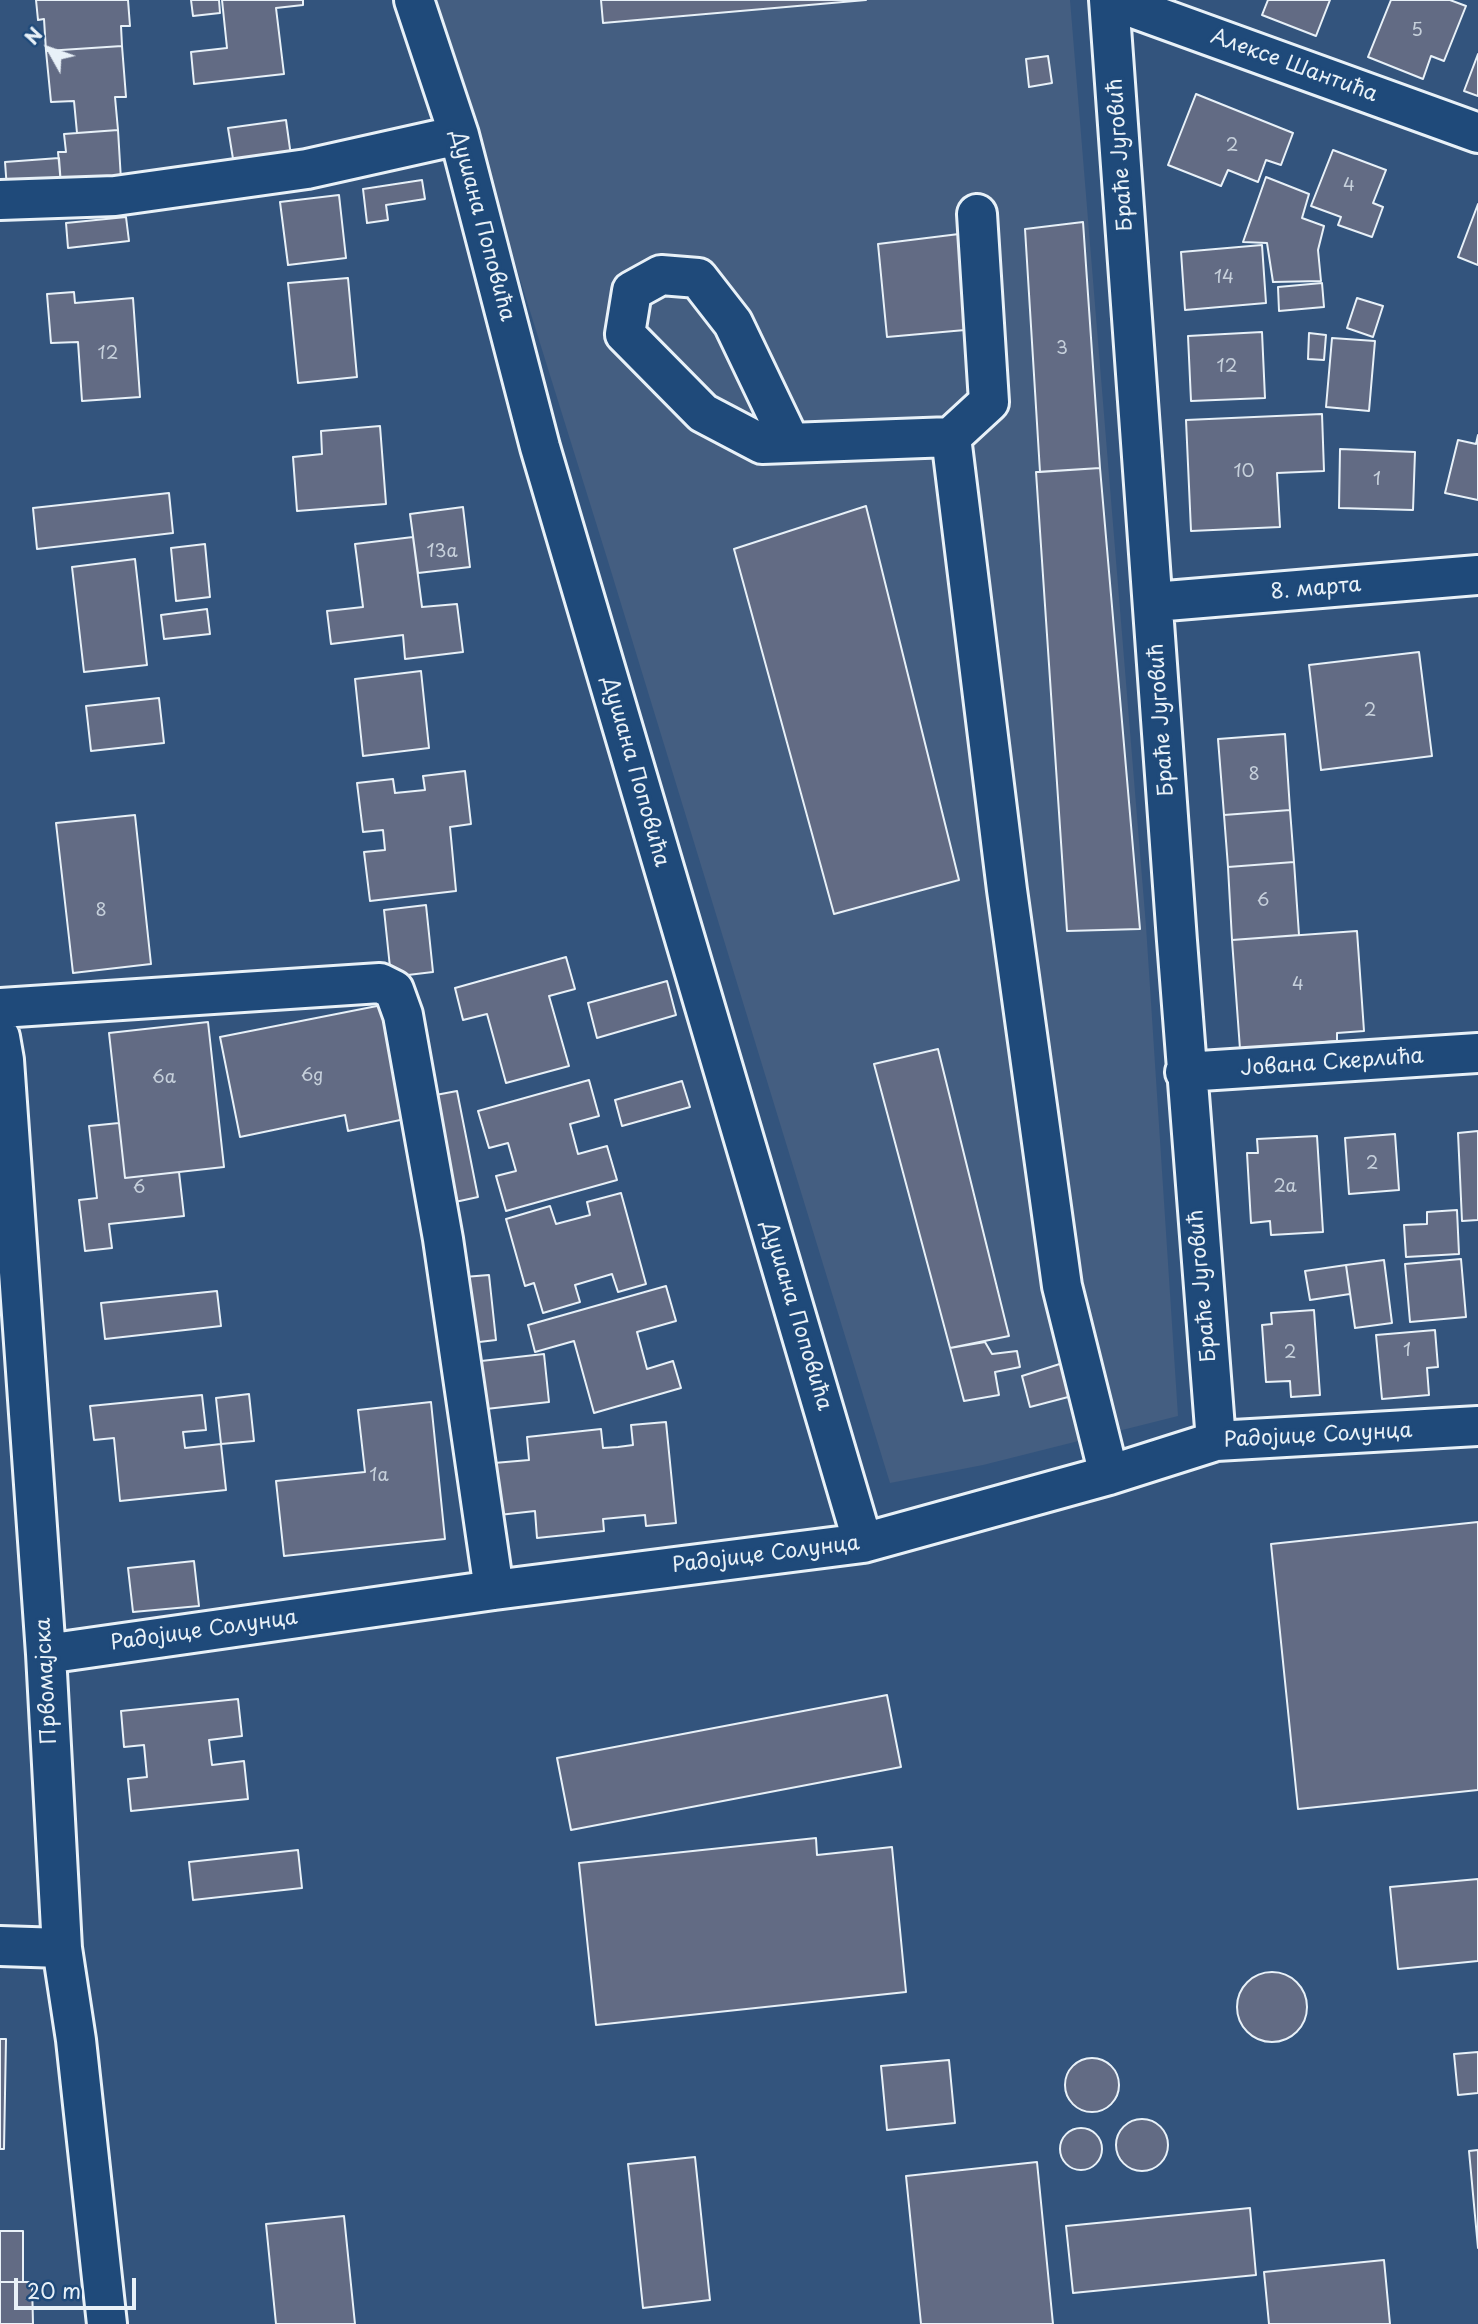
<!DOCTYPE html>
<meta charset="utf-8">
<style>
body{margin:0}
#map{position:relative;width:1478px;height:2324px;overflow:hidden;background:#33547d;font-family:"Playpen Sans",sans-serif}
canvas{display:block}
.north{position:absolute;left:14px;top:14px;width:70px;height:70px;-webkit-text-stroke:5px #1f4a7a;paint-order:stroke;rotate:310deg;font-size:19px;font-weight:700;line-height:28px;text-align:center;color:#e8f1f8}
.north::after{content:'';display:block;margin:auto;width:24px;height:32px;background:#e8f1f8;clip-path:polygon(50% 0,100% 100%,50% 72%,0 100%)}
.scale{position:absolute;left:14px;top:2278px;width:122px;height:32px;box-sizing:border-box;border:4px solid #e8f1f8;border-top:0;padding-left:9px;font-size:21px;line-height:24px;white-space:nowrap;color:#e8f1f8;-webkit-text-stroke:5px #1f4a7a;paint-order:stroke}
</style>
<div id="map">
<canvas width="1478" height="2324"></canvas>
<div class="north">N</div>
<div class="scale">20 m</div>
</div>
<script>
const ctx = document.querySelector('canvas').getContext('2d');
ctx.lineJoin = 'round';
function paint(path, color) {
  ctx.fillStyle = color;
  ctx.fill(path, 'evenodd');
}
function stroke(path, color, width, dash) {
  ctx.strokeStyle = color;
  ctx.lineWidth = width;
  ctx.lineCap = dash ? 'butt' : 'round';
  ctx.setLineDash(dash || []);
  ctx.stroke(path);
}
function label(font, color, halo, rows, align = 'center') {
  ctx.font = font + ' "Playpen Sans",sans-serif';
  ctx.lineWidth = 7;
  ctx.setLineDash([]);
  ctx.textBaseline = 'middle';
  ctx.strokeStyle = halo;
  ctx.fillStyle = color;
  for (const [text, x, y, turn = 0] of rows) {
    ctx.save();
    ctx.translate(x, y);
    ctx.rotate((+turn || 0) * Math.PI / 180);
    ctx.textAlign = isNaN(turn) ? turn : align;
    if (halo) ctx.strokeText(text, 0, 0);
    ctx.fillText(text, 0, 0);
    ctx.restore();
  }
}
paint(new Path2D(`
 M433,0H1070L1146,926L1178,1416L983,1465L890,1483L607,558Z`), '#445e81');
const building = new Path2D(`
 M36,0H128L130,26H121L122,46L46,51L44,19L38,20Z
 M191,0H219L220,13L193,16Z
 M222,0H303V5L276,8L284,74L194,84L191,52L227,48Z
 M601,0H866L603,23Z
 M1268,0H1330L1316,36L1262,15Z
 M1391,0H1450L1466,6L1444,61L1431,56L1423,79L1368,57Z
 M122,46L126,97H115L118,130L77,133L74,101L51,102L46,51Z
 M1478,54V96L1464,91Z
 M1048,56L1052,83L1029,87L1026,59Z
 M1196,94L1293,133L1281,165L1266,160L1258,182L1228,170L1221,186L1168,165Z
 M286,120L291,156L234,165L228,128Z
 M118,130L121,180L61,185L58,152H66L64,134Z
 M1333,150L1386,170L1373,203L1383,207L1372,237L1338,225L1341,217L1311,206Z
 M59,158L61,185L7,189L5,162Z
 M1266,177L1309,194L1302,218L1324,226L1318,250L1321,281L1273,282L1267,243L1243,242Z
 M422,180L425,199L386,205L388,220L367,223L363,189Z
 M339,195L346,258L288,265L280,202Z
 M1478,204V265L1458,257Z
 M126,217L129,241L68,248L66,223Z
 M1083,222L1100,468L1040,472L1025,229Z
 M959,234L965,330L887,337L878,244Z
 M1262,245L1266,303L1185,310L1181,252Z
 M348,278L357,377L298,383L288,283Z
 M1322,283L1324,307L1279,311L1278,287Z
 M74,292L75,303L133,298L140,397L82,401L78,342L51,343L47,294Z
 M1357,298L1383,306L1373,337L1347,328Z
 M1262,332L1265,398L1191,401L1188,336Z
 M1309,333L1326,335L1324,360L1308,359Z
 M1332,338L1375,341L1369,411L1326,407Z
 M1322,414L1324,471L1277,473L1280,527L1191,531L1186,420Z
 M380,426L386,504L297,511L293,457L322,454L321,431Z
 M1478,435V500L1445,493L1458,440L1476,444Z
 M1340,449L1415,452L1413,510L1339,508Z
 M1100,468L1140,929L1067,931L1036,472Z
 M169,493L173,533L37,549L33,508Z
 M866,506L959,880L834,914L734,549Z
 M463,507L470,567L418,573L410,514Z
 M413,537L422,607L457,604L463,652L405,659L403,635L331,644L327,611L363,607L355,544Z
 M205,544L210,597L176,601L171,548Z
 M135,559L147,665L84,672L72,567Z
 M207,609L210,634L164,639L161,615Z
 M1419,652L1432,756L1321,770L1309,665Z
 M421,671L429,748L363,756L355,679Z
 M159,698L164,743L91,751L86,706Z
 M1285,734L1290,810L1224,815L1218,739Z
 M465,771L471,824L450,827L456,891L370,901L364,852L385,850L383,830L363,832L357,783L393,779L395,793L425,790L423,776Z
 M1290,810L1294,862L1228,867L1224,815Z
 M135,815L151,964L73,973L56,823Z
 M1294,862L1299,935L1232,940L1228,867Z
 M426,905L433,972L391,977L384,910Z
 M1357,931L1364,1031L1337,1033V1041L1240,1049L1232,940Z
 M566,957L575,989L549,996L569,1066L506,1083L487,1014L463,1020L455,988Z
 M667,981L676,1015L597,1038L588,1003Z
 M382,1005L405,1119L348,1131L345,1115L240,1137L220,1037Z
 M208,1022L224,1167L125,1178L109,1033Z
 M938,1049L1009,1336L950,1348L874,1064Z
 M589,1080L599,1116L570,1124L578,1154L607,1146L617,1180L506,1211L496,1176L516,1171L508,1143L489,1148L478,1111Z
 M682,1081L690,1107L622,1126L615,1100Z
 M457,1091L478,1197L446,1204L425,1097Z
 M119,1123L125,1178L179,1172L184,1216L109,1224L112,1248L85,1251L79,1200L97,1198L89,1126Z
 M1478,1131V1220L1462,1221L1458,1133Z
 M1395,1134L1399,1190L1349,1194L1345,1138Z
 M1317,1136L1323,1232L1271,1235L1270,1221L1251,1223L1247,1153H1258L1257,1139Z
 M621,1193L646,1284L618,1292L612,1274L575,1285L580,1302L543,1313L534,1283L525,1286L506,1219L550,1206L556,1224L590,1215L587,1202Z
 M1457,1210L1459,1254L1406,1257L1404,1225L1427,1224V1212Z
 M1461,1259L1466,1317L1410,1322L1405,1264Z
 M1384,1260L1392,1323L1355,1328L1346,1265Z
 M1346,1265L1350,1294L1310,1300L1305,1271Z
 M489,1275L496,1340L471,1343L464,1277Z
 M666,1286L676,1321L637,1332L647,1369L673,1361L681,1388L594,1413L574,1341L535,1352L528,1325Z
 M217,1291L221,1326L105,1339L101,1303Z
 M1314,1310L1320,1395L1291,1397L1290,1381L1266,1382L1262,1325L1272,1324L1271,1313Z
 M1435,1330L1438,1367L1427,1368L1429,1395L1382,1399L1376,1335Z
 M985,1342L992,1354L1017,1351L1020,1367L995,1372L999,1395L964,1401L950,1348Z
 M544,1354L549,1402L486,1409L481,1361Z
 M1066,1362L1072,1396L1030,1407L1022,1376Z
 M249,1394L254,1441L221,1444L216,1398Z
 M202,1395L206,1430L183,1432L185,1448L221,1444L226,1490L120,1501L114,1438L94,1440L90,1406Z
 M431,1402L445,1539L284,1556L276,1481L365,1472L358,1410Z
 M666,1422L676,1523L646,1526L645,1515L603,1519L604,1531L537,1538L535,1511L499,1515L494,1463L529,1460L527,1437L601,1429L603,1448L618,1447L633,1445L631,1425Z
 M1478,1522V1790L1298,1809L1271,1544Z
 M194,1561L199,1606L133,1612L128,1568Z
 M887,1695L901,1767L571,1830L557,1758Z
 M238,1699L242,1736L209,1740L212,1765L244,1761L248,1799L131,1811L128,1779L147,1777L144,1745L124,1747L121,1711Z
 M816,1838L817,1855L892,1847L906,1992L596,2025L579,1863Z
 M298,1850L302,1888L193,1900L189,1862Z
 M1478,1879V1961L1398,1969L1390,1887Z
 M1237 2007a35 35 0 1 1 70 0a35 35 0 1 1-70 0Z
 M0,2039H6L4,2149H0Z
 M1478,2052V2093L1458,2095L1454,2054Z
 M1065 2085a27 27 0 1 1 54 0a27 27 0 1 1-54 0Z
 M949,2060L955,2123L887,2130L881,2066Z
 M1116 2145a26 26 0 1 1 52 0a26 26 0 1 1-52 0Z
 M1060 2149a21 21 0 1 1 42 0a21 21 0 1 1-42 0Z
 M1478,2150V2248L1469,2151Z
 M695,2157L710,2300L643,2308L628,2164Z
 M1037,2162L1053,2324H921L906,2176Z
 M1250,2208L1256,2275L1073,2293L1066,2226Z
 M344,2216L355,2324H276L266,2224Z
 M0,2231H23V2282H0Z
 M1384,2260L1390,2324H1269L1264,2272Z
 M0,2282H32L33,2324H0Z`);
paint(building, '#626b84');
stroke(building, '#e8f1f8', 2);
const minor = new Path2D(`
 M414,0L459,135L540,447L863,1543
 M1109,0C1145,480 1176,961 1216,1441
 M1111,0L1478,133
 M0,200L115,196L307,169L459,135
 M951,437L989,402L977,214
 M790,442L733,323L698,278L661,275L632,291L625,334L703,413L762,444L951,437L1007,890L1062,1286L1109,1475
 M1154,602L1478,575
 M0,1008L380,983L394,990L403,1015L443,1239L494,1590
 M0,1037L4,1060L46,1654L62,1948L76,2040L107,2324
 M1185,1072L1478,1053
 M46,1654L494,1590L863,1543L1109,1475L1216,1441L1478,1426
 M0,1946L62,1948`);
stroke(minor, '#e8f1f8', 44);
stroke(minor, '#1f4a7a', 38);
label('18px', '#c6d0db', null, [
 ["5",1417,31],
 ["2",1232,146],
 ["4",1349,186],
 ["14",1224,278],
 ["3",1062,349],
 ["12",108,354],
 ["12",1227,367],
 ["10",1244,472],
 ["1",1377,480],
 ["13a",442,552],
 ["2",1370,711],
 ["8",1254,775],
 ["6",1263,901],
 ["8",101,911],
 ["4",1298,985],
 ["6g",312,1076],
 ["6a",164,1078],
 ["2",1372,1164],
 ["2a",1285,1187],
 ["6",139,1188],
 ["1",1407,1351],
 ["2",1290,1353],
 ["1a",379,1476]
]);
label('21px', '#e8f1f8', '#1f4a7a', [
 ["Алексе Шантића",1294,66,20],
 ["Браће Југовић",1121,155,-94],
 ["Душана Поповића",482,226,75],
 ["8. марта",1316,589,-5],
 ["Браће Југовић",1162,720,-94],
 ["Душана Поповића",635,772,74],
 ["Јована Скерлића",1332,1063,-4],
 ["Браће Југовић",1203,1286,-95],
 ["Душана Поповића",796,1316,73],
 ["Радојице Солунца",1318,1436,-3],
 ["Радојице Солунца",766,1555,-7],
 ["Радојице Солунца",204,1631,-8],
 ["Првомајска",47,1681,-93]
]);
</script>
